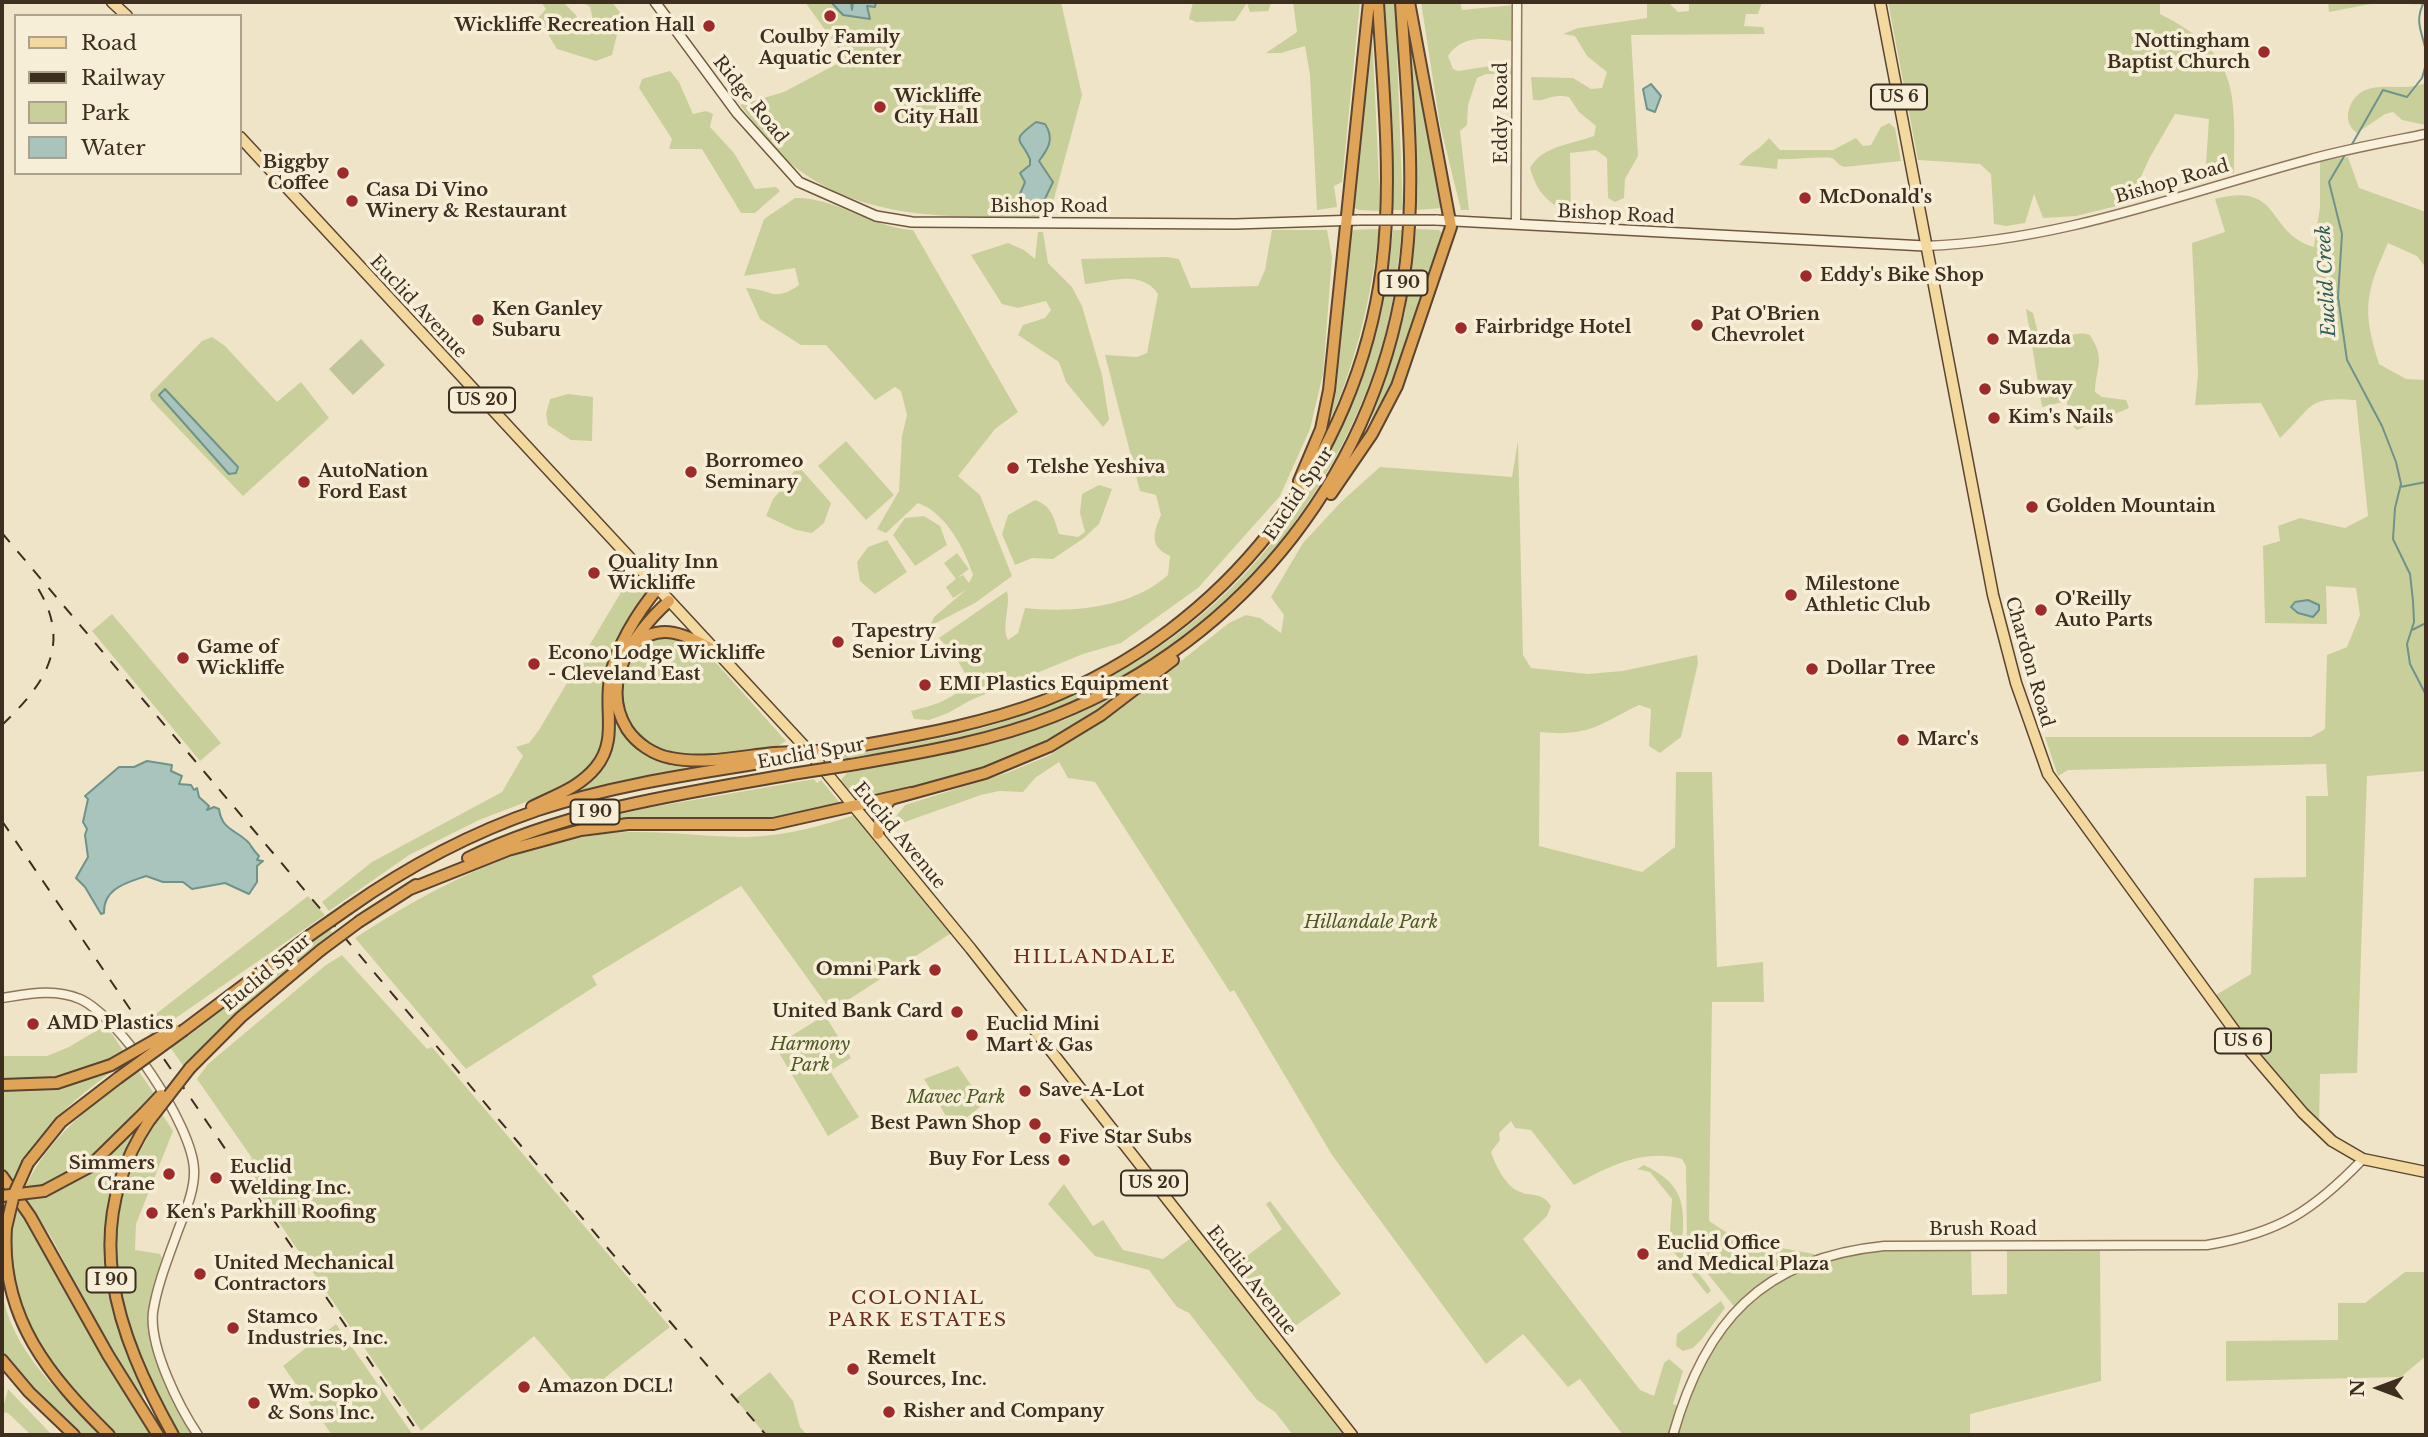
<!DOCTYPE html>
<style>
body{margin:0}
#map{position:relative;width:2428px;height:1437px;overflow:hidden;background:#f0e4c8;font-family:"Libre Baskerville",serif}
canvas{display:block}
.frame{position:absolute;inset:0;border:4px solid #3d2e20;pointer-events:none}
.legend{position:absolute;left:14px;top:14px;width:228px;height:161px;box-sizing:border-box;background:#f7eed8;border:2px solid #ada18e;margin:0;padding:9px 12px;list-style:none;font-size:21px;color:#3d2e20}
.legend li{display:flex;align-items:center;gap:14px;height:35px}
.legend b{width:35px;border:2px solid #ada18e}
.north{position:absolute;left:2344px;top:1353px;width:70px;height:70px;-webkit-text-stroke:5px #f7eed8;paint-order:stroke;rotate:270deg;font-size:19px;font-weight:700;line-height:28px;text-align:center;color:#3d2e20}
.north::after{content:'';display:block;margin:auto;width:24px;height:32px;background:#3d2e20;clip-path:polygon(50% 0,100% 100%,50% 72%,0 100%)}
</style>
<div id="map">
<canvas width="2428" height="1437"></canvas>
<div class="frame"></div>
<ul class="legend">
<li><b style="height:9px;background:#f3d9a0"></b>Road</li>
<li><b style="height:9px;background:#3d2e20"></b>Railway</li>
<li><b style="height:19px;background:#c9cf9b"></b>Park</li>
<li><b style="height:19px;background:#a9c4bc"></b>Water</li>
</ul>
<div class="north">N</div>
</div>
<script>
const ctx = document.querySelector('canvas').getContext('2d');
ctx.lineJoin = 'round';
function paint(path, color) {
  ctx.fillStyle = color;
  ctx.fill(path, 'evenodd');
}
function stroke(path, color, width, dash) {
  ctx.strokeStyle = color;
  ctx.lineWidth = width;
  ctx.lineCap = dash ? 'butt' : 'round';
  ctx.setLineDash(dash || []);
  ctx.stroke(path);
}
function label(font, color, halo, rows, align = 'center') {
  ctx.font = font + ' "Libre Baskerville",serif';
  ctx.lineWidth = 7;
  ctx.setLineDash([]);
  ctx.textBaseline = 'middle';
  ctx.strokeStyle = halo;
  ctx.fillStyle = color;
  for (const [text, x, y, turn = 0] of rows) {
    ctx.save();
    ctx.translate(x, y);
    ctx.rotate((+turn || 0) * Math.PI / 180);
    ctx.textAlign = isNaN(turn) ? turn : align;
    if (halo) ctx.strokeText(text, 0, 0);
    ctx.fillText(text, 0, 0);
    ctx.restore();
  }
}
paint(new Path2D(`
 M541,2H563L576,15L581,31L594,24L590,7L582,2H612L622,15L612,55L596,61L557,49L538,18L546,9Z
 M805,2H1061L1082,95L1049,217C956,216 860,225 784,158C768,143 754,123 740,105L784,92L846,59Z
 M1193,2H1272L1268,11L1250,12L1247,3L1235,21L1196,22L1189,19Z
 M1293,2H1360L1342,182L1334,186L1337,207L1317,210L1310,75L1305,46L1281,53H1266L1297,32Z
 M1385,2H1395L1403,210H1393Z
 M1421,2H1460L1462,10L1514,5L1512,41C1489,39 1463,33 1448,56L1453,69L1458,71L1504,64L1514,68L1513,74H1486L1477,78L1468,105L1467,125L1460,131L1469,210H1461L1440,125Z
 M1647,2H1668L1678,12L1689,11V2H1762L1758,14H1746L1744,26L1763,27L1765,34L1631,35L1638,156L1625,179L1624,198L1615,202L1608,198L1607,158L1596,150L1570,153L1571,214C1548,203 1537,193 1530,168C1543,145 1571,145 1594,136L1596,126L1579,112L1569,97C1550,93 1547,102 1533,100L1531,77L1573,78L1591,89L1602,88L1607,72L1587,56L1575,36L1563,34L1578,28L1647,18Z
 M1888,2H2160V14C2240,54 2235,92 2234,173L2205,178L2209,119L2175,114L2149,159L2129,203L2076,216L2043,218L2034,194L2025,223L2006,226L1994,224L1991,174L1980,164L1918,160Z
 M2328,2H2426V5L2381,2L2329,12Z
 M1372,28L1380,204L1379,211L1359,210L1352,207Z
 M1410,36L1443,208L1416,210Z
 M670,71L679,82L693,114L706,111L713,114L710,127L734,153L755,189L776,187L780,191L755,213H741L702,149H669L672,139L639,88L642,79Z
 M2426,83V125L2402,120L2393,112L2385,114L2357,133C2349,127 2346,119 2349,109C2358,82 2383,87 2404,87C2411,87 2419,85 2426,83Z
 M1889,123L1895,128L1901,161L1844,167C1837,165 1836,159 1831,158C1828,156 1787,160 1778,159L1777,169L1739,165C1748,153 1760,150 1769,138L1780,150H1833L1856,138L1863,146L1871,145L1881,127Z
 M2348,157L2359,188L2426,212V268L2417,256L2388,243C2365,294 2362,310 2379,364L2406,379L2426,380V771L2367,776L2357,1073L2320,1074L2319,1129L2211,998L2251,974L2254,878L2306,877V796H2328L2326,764L2068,770L2058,776L2045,737H2311L2325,729L2327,655L2347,647L2360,615L2356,588L2326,586L2327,624L2265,623L2263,546L2280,541L2278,526L2300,518L2345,528L2368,516L2356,400C2306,396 2314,406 2280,438L2261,403L2195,405L2198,374L2192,243L2225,232L2215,199C2283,181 2265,233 2314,247L2320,207V161Z
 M795,198C835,197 870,227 913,230L1018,412L995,429L958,476L980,495L1012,576L975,603L930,626L934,617L967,589L953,598L946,587L956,579L944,563L957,553L969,569L957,578L963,575L969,583L973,575C964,548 946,513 918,503L886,533L877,529L899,491L902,436L907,415L901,391L895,387L875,400L826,345H801L760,319L746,288C772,289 773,303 799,285L795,268L744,276L764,219Z
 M1379,229C1371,303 1354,370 1323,437L1349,236L1353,230Z
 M1416,229L1439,230L1444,235C1425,293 1400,395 1364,440L1392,360L1405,312Z
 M1272,230H1327L1332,257L1323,374L1310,429L1280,496L1198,588L1121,643L1083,654L971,700L948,713L929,720L914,719L911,711C934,705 957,700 968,678L953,653L939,638L1007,591C1011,608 1001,625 1008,640L1018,633L1025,608C1073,613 1131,608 1168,575L1170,556C1149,546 1153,534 1161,515L1156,495L1140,491L1105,355L1137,357L1147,353L1158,294C1141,269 1110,282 1085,284L1081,259L1167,257L1179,259L1191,288L1258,286L1265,270Z
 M1393,230H1402C1397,276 1391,322 1376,365C1325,514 1212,649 1063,707C991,735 916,748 841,759L840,756C902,746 966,736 1026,714C1246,636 1369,458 1393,230Z
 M1038,232H1043L1048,263L1072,287L1082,306L1102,375L1109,420L1103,427L1066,382L1059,362L1018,335L1023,325L1045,318L1051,310L1046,301L1018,308L1002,304L971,255L1008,243L1024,250L1035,259Z
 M2026,309L2033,313L2041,345C2058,342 2073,329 2090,335C2106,361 2096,365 2095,392L2102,397L2126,400L2129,408L2077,430L2067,420V401L2042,407Z
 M212,337L225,346L277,402L301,382L329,418L243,496L151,400L150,394L202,341Z
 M568,394L593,397L592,441L571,440L548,425L546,414L550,399Z
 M846,441L894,495L866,520L818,466Z
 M1518,441L1523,655L1531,668L1588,674L1623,671L1697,655L1698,663L1681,737L1660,753L1649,746L1651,709L1639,705C1598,725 1589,737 1540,732L1539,846L1642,872L1675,847L1676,772H1712L1717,967L1763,962L1764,1002H1712L1709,1221L1738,1240L1814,1254L1816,1259L1839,1252L1971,1246L1972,1295L2007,1294V1246H2100L2101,1381L1970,1414V1435H1623L1580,1379L1568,1387L1523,1334L1486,1364L1332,1155L1234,990L1230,992L1095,782L1068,778L1059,762L1035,778L1023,792L999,791L981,795L902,823L893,820L905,805L1007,773L1050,755L1128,703L1229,623L1246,615L1260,618L1281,633L1284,615L1271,597L1303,543L1341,502L1380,467L1512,477ZM1511,1121L1515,1128L1531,1130L1574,1185C1608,1167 1643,1148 1682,1159L1686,1166L1687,1248L1737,1310L1688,1384L1681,1407L1673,1404L1683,1371L1669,1359L1664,1363L1654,1396L1640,1390L1523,1239L1547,1216L1551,1206C1541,1190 1529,1198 1516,1190C1504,1183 1495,1164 1491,1152L1500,1140L1499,1133Z
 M799,467L831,503L824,523L812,533L796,530L766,516L773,499L788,482L786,479Z
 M1099,485L1112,489L1099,524L1084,538L1053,559L1032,558L1015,565L1002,534L1008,515L1035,500C1052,506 1054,518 1059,534L1078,537L1085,532L1080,513L1082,494Z
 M924,516L940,526L947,545L915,566L893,535L905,518Z
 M887,540L907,572L875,594L860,581L857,562L868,547Z
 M630,577H635L648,592L633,619L607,735L597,759L573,784L479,820L409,855L329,911L322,902L372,862L502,792L523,756L516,747L529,743L539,730Z
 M112,614L221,743L200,761L92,631Z
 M636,627L625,652L614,699L645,750L704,765L575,793L599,769L611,679Z
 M667,635L687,638L718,665L786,741L778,746C739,751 697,763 659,751C617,738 610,676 637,646C645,638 657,637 667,635Z
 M1129,689C1041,753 964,781 858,800L840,781L847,773L998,742L1067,719Z
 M814,779L817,783L821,780L840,803L776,820L555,831L642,809Z
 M860,813L956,930L831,1011L741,886L592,976L597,985L466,1069L355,938C430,889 512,846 602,834C649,828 698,837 746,837C784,836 824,826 860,813Z
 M308,896L325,915L151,1035L143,1024Z
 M329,928L333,934L248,1002L184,1067L170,1047Z
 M342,955L427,1049L432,1047L670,1327L584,1394L534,1336L421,1431L240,1165L252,1158L197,1079L208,1064L326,965Z
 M825,1015L851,1058L830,1071L859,1117L828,1136L775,1046Z
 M106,1025L124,1052C84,1075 46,1079 2,1081V1056H47L69,1047Z
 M128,1060C75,1098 44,1122 12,1180L2,1167V1088L20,1089Z
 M958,1066L984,1104L953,1128L924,1079Z
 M138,1070L155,1095L89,1162L56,1183L23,1192C47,1137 92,1105 138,1070Z
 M162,1114L173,1131L136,1224L135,1250L160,1254L162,1258C137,1337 155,1365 192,1435H180C120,1321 82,1232 162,1114Z
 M146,1120C107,1182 92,1256 119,1326C126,1344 145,1380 143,1397L121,1367L51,1237L27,1200C94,1187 98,1150 146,1120Z
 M1644,1165C1674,1180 1685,1194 1683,1229C1682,1238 1681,1247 1686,1256C1692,1269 1705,1278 1711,1291L1707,1294L1669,1246L1672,1199L1650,1172L1637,1169Z
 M1064,1184L1093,1226L1103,1220L1123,1250L1163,1259L1195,1235L1346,1435H1293L1275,1412L1257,1400L1189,1313L1177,1307L1149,1270L1095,1256L1048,1204Z
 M1270,1201L1341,1294L1285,1333L1234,1266L1282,1229L1266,1204Z
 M19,1207L116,1378L153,1435H116C92,1411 63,1385 43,1356C18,1320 0,1249 19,1207Z
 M2405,1272H2426V1356L2401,1377L2226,1381V1341L2338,1340V1303H2365Z
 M2,1291C11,1351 61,1394 101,1435H80L60,1418L2,1354Z
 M1721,1301L1725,1308L1702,1339L1693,1348L1683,1351L1676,1346L1677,1334Z
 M336,1324L413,1435H332L283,1366Z
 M770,1372L793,1401L800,1427L807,1435H766L735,1399Z
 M8,1389L52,1435H31L8,1413L2,1412Z`), '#c9cf9b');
paint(new Path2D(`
 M361,339L385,365L353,395L329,369Z`), '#bfc49a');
const water = new Path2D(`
 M831,2H851L852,10L853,2H876L875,7L867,6L870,19L843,15Z
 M1651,84L1661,96L1655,112L1647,109L1643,89Z
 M1036,122L1045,124C1055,139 1048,149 1039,161L1053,182L1042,205L1027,200L1020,194L1025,182L1020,173L1030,165V159C1021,138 1009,142 1036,122Z
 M165,389L238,467L236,473L229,474L159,395Z
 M2308,600L2319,605V610L2313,617L2298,613L2291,607L2295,602Z
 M147,761L172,765L171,771L182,776L179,784L191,785L194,790L197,788L199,797L209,806L207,810L214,807L219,809C222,831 236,829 249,843C253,849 253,850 259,856L257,860L263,861L257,866V882L249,894L225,883L192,889L183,882H163L146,876C130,882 103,887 104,913L101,914L85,887L76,878L88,857L85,835L87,829L83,822L88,799L85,796L119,767H134Z`);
paint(water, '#a9c4bc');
stroke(water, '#6f938a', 2);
stroke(new Path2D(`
 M2424,2C2414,21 2422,32 2426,51
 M2351,146L2383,90L2407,97L2422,78L2426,64
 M2346,153L2329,182L2342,234L2338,297L2347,360L2382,426L2396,462L2401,484L2395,508L2393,539L2410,574L2413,601L2414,622L2407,644L2410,664L2426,695
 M2400,487L2426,482
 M2412,630L2426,623`), '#6f938a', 2);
const tertiary = new Path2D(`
 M1516,224L1517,2
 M1925,246C2060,241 2178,195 2307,160C2346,149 2386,142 2426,134
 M2,998C28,994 54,988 80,999C120,1017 193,1126 194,1170C195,1192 183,1216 176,1236C167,1261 157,1286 153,1312C149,1347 179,1407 198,1435
 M1673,1435C1705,1322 1762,1258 1884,1246L2207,1245C2279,1233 2313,1211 2363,1159`);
const secondary = new Path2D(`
 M655,2L737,113L799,182L876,216L912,222L1235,224L1359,220
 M1436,220L1925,246`);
const primary = new Path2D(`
 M112,2L127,16
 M1880,2L1993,595L2016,683L2048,774L2245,1045L2303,1113L2332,1141L2363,1159L2426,1172
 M240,137L806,748L971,949L1352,1435`);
const motorway = new Path2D(`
 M1299,481L1321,429L1329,390L1369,2
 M1331,494L1372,434L1397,386L1451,227L1409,2
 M669,601C635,632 598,682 627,729C637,744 654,755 671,758C704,765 742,756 774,753
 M634,645C661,620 688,636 715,651
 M837,750C906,737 977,726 1043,701C1225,630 1357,461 1382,267C1393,179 1383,89 1378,2
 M850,765C919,753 989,742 1054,716C1245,641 1382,465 1406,261C1416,175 1406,87 1401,2
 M532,807C555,795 579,788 596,767C618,740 604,710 610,679C615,648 638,612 657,589
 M878,834L880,812L891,799L985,773L1050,746L1101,715L1173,660
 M468,858C570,809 681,794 792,774
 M410,889L508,850L581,830L628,824H773L911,793
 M349,908C407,867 471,833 538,810C616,784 699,773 779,760
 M360,921L416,885
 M184,1030L309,936
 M190,1068L241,1017L321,950
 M2,1085L57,1083L111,1065
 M149,1121C78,1228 116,1333 173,1435
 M28,1163L61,1122L118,1078
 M2,1176L30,1216L108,1355L158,1435
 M44,1191L89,1167L144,1113
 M6,1228C0,1318 50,1377 109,1435
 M2,1360L29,1392L74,1435`);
stroke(tertiary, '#8d765c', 11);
stroke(secondary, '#6f573f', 12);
stroke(primary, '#5b4430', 13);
stroke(motorway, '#5b4430', 14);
stroke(tertiary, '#faf1dc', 8);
stroke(secondary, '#faf1dc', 9);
stroke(primary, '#f3d9a0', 10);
stroke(motorway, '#e0a458', 10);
stroke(new Path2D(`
 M2,533L766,1435
 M2,725C47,682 74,642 34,582
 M2,821L420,1435`), '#3d2e20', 2, [12, 12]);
const secondaryBridge = new Path2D(`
 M1359,220H1436`);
const motorwayBridge = new Path2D(`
 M774,753L837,750
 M792,774L850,765
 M309,936L349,908
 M321,950L360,921
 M111,1065L174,1029
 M118,1078L184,1030
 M144,1113L161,1095
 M149,1121L190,1068
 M2,1196L44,1191
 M6,1228L14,1194L28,1163`);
stroke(secondaryBridge, '#6f573f', 12, []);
stroke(motorwayBridge, '#5b4430', 14, []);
stroke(secondaryBridge, '#faf1dc', 9);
stroke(motorwayBridge, '#e0a458', 10);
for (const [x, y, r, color] of [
 [830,16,7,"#9e2a2b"],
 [709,26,7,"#9e2a2b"],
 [2264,52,7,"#9e2a2b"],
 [880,107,7,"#9e2a2b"],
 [343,173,7,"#9e2a2b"],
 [1805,198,7,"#9e2a2b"],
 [352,201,7,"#9e2a2b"],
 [1806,276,7,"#9e2a2b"],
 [478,320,7,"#9e2a2b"],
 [1697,325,7,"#9e2a2b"],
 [1461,328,7,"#9e2a2b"],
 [1993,339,7,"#9e2a2b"],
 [1985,389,7,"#9e2a2b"],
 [1994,418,7,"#9e2a2b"],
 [1013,468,7,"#9e2a2b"],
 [691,472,7,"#9e2a2b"],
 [304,482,7,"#9e2a2b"],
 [2032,507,7,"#9e2a2b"],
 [594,573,7,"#9e2a2b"],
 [1791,595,7,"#9e2a2b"],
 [2041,610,7,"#9e2a2b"],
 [838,642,7,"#9e2a2b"],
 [183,658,7,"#9e2a2b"],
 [534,664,7,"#9e2a2b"],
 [1812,669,7,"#9e2a2b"],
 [925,685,7,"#9e2a2b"],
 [1903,740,7,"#9e2a2b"],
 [935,970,7,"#9e2a2b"],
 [957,1012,7,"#9e2a2b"],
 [33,1024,7,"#9e2a2b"],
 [972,1035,7,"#9e2a2b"],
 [1025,1091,7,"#9e2a2b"],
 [1035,1124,7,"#9e2a2b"],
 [1045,1138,7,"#9e2a2b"],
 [1064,1160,7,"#9e2a2b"],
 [169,1174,7,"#9e2a2b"],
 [216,1178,7,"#9e2a2b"],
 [152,1213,7,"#9e2a2b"],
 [1643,1254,7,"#9e2a2b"],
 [200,1274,7,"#9e2a2b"],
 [233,1328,7,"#9e2a2b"],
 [853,1369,7,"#9e2a2b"],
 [524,1387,7,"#9e2a2b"],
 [254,1403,7,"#9e2a2b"],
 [889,1412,7,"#9e2a2b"]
]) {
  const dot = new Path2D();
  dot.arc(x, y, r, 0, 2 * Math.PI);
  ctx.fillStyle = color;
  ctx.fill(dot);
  stroke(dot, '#f7eed8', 2.5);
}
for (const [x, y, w] of [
 [1899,97,56],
 [1403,283,49],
 [482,400,66],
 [595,812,49],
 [2243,1041,56],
 [1154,1183,66],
 [111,1280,49]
]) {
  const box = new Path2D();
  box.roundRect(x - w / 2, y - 12.5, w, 25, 5);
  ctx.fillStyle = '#f7eed8';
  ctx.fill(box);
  stroke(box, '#3d2e20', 2);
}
label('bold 16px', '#3d2e20', null, [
 ["US 6",1899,97],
 ["I 90",1403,283],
 ["US 20",482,400],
 ["I 90",595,812],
 ["US 6",2243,1041],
 ["US 20",1154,1183],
 ["I 90",111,1280]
]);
label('bold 18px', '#3d2e20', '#f7eed8', [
 ["Wickliffe Recreation Hall",695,26,"right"],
 ["Coulby Family",830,38,"center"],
 ["Aquatic Center",830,59,"center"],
 ["Nottingham",2250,42,"right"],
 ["Baptist Church",2250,63,"right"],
 ["Wickliffe",894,97],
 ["City Hall",894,118],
 ["Biggby",329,163,"right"],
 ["Coffee",329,184,"right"],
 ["Casa Di Vino",366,191],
 ["Winery & Restaurant",366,212],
 ["McDonald's",1819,198],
 ["Eddy's Bike Shop",1820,276],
 ["Ken Ganley",492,310],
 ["Subaru",492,331],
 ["Pat O'Brien",1711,315],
 ["Chevrolet",1711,336],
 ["Fairbridge Hotel",1475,328],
 ["Mazda",2007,339],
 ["Subway",1999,389],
 ["Kim's Nails",2008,418],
 ["Borromeo",705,462],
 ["Seminary",705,483],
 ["Telshe Yeshiva",1027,468],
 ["AutoNation",318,472],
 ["Ford East",318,493],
 ["Golden Mountain",2046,507],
 ["Quality Inn",608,563],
 ["Wickliffe",608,584],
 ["Milestone",1805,585],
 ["Athletic Club",1805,606],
 ["O'Reilly",2055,600],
 ["Auto Parts",2055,621],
 ["Tapestry",852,632],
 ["Senior Living",852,653],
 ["Game of",197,648],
 ["Wickliffe",197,669],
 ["Econo Lodge Wickliffe",548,654],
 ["- Cleveland East",548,675],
 ["Dollar Tree",1826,669],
 ["EMI Plastics Equipment",939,685],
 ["Marc's",1917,740],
 ["Omni Park",921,970,"right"],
 ["United Bank Card",943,1012,"right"],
 ["AMD Plastics",47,1024],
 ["Euclid Mini",986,1025],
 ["Mart & Gas",986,1046],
 ["Save-A-Lot",1039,1091],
 ["Best Pawn Shop",1021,1124,"right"],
 ["Five Star Subs",1059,1138],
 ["Buy For Less",1050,1160,"right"],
 ["Simmers",155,1164,"right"],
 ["Crane",155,1185,"right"],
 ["Euclid",230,1168],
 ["Welding Inc.",230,1189],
 ["Ken's Parkhill Roofing",166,1213],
 ["Euclid Office",1657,1244],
 ["and Medical Plaza",1657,1265],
 ["United Mechanical",214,1264],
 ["Contractors",214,1285],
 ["Stamco",247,1318],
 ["Industries, Inc.",247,1339],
 ["Remelt",867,1359],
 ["Sources, Inc.",867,1380],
 ["Amazon DCL!",538,1387],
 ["Wm. Sopko",268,1393],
 ["& Sons Inc.",268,1414],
 ["Risher and Company",903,1412]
], 'left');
label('18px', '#3d2e20', '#f7eed8', [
 ["Ridge Road",750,100,51],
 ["Eddy Road",1502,113,-90],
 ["Bishop Road",2172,182,-16],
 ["Bishop Road",1049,207],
 ["Bishop Road",1616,215,3],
 ["Euclid Avenue",418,307,47],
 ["Euclid Spur",1299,494,-56],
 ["Chardon Road",2029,662,74],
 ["Euclid Spur",811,754,-10],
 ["Euclid Avenue",899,836,50],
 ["Euclid Spur",267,973,-40],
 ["Brush Road",1983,1230],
 ["Euclid Avenue",1251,1281,52]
]);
label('italic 18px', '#4d5a26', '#f7eed8', [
 ["Hillandale Park",1371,923],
 ["Harmony",810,1045],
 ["Park",810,1066],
 ["Mavec Park",956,1098]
]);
label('italic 19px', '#2f5d5a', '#f7eed8', [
 ["Euclid Creek",2327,281,-93]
]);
ctx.letterSpacing = '2px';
label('19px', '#6b2e1e', '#f7eed8', [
 ["HILLANDALE",1095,958],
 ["COLONIAL",918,1299],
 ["PARK ESTATES",918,1321]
]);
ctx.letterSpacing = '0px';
</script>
